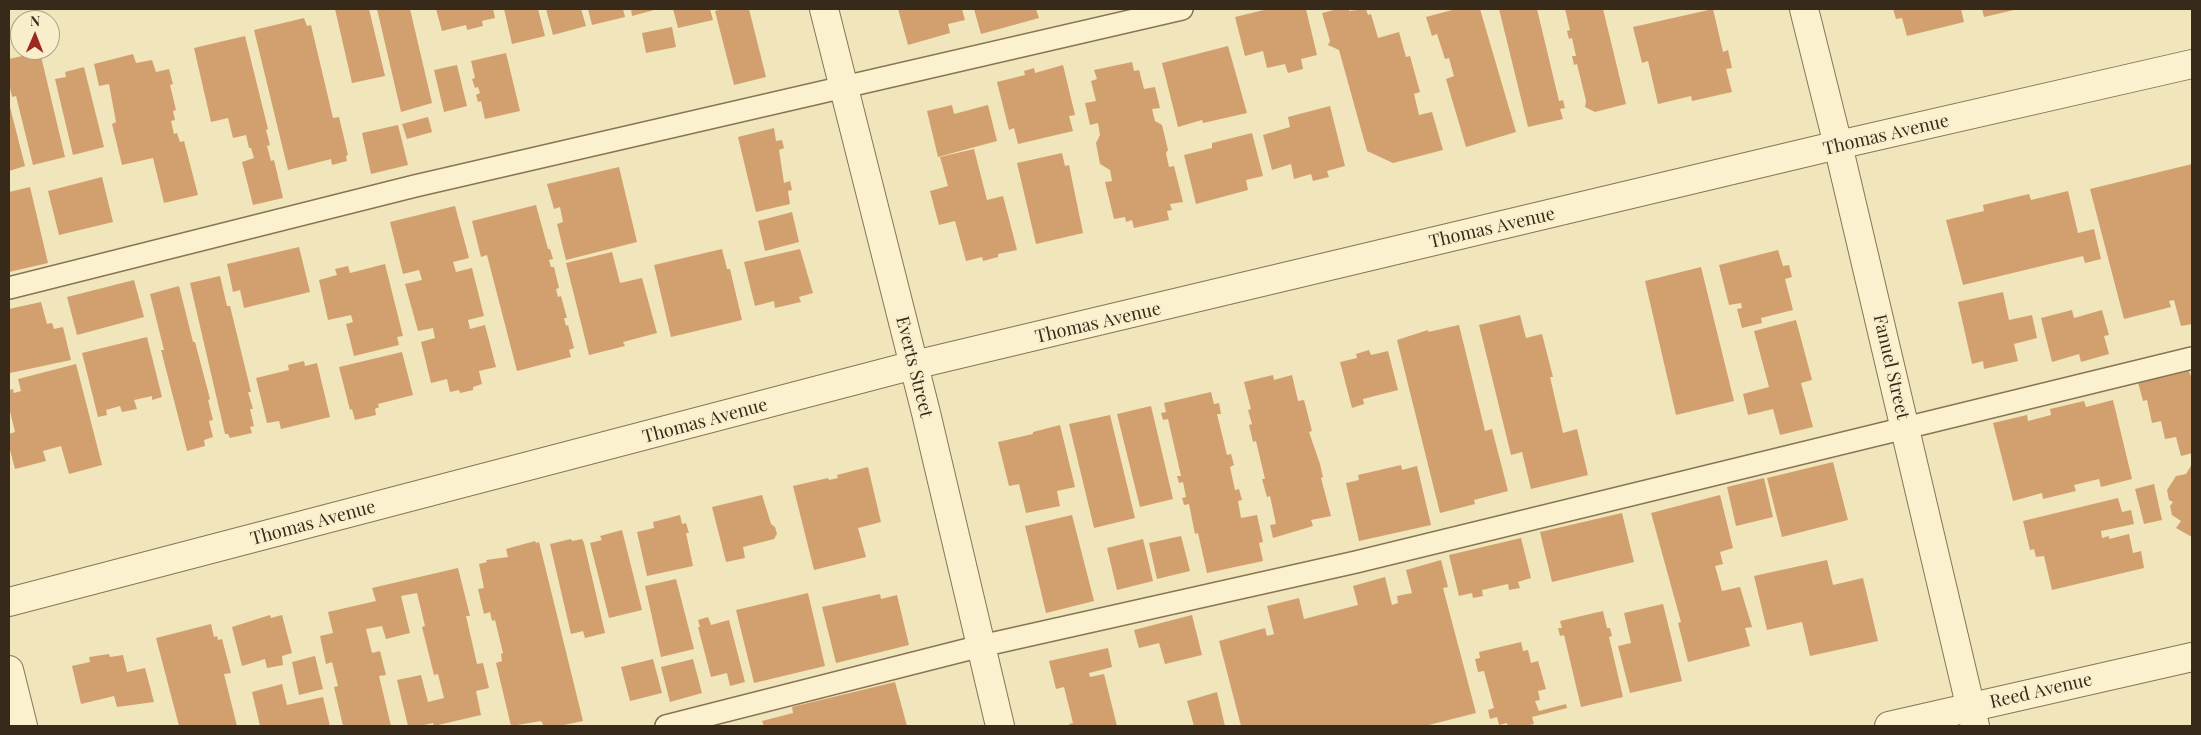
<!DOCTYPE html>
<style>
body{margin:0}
#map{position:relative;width:2201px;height:735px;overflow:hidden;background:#f1e5bb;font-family:"Playfair Display",serif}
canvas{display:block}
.frame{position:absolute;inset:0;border:10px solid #372a1a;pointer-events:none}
.north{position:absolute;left:10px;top:10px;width:50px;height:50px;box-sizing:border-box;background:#f8eecb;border:1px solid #aba084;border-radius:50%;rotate:1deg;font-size:14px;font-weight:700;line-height:20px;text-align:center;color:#372a1a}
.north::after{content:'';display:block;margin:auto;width:18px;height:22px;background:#9c2920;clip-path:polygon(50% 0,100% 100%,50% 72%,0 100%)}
</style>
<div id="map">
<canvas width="2201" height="735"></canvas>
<div class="frame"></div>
<div class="north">N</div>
</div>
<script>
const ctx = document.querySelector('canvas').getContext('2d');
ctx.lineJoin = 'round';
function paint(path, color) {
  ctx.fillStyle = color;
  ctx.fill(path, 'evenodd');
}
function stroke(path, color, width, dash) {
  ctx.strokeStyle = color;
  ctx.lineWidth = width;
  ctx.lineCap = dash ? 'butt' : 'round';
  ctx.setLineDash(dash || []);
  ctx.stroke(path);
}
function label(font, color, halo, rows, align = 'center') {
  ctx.font = font + ' "Playfair Display",serif';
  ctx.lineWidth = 4;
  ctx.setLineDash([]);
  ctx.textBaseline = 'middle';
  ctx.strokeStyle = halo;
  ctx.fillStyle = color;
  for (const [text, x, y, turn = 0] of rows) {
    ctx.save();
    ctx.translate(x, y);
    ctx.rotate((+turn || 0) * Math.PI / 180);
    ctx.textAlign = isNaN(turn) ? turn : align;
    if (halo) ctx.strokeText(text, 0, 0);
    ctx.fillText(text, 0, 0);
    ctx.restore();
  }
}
paint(new Path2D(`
 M335,9H369L385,76L352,83Z
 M377,9H410L432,103L401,112Z
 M436,9H493L495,18L482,21L483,26L467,30L466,25L442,31Z
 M504,9H538L545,36L512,44Z
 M546,9H581L586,26L553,35Z
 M588,9H623L625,17L592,25Z
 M631,9H658L632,16Z
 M673,9H710L713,20L678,28Z
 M723,9H749L766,77L734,85L715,11Z
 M898,9H962L965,20L948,24L950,33L908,45Z
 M974,9H1036L1039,18L981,34Z
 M1268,9H1306L1317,55L1301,59L1303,69L1288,73L1285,64L1267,68L1263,51L1245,56L1235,17Z
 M1338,9H1349V11L1366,9L1368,15L1371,14L1378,38L1399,32L1406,57L1410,56L1420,92L1414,94L1419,115L1432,112L1443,150L1393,163L1367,151L1339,50L1328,45L1330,41L1322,13Z
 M1456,9H1480L1516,132L1466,147L1446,79L1454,76L1449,58L1445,59L1437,34L1432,36L1426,17Z
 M1499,9H1537L1559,101L1563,100L1565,108L1560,109L1563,119L1528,127Z
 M1565,9H1603L1626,104L1595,112L1585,107L1586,101L1577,64L1574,65L1572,56H1576L1572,38L1569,39L1567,31L1570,30Z
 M1713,9L1723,52L1728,50L1732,68L1726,69L1732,92L1692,101L1691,96L1658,104L1648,61L1642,63L1633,27Z
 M1893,9H1961L1964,22L1907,36L1902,18L1896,19Z
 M1982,9H2014V10L1984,17Z
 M304,18L307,26L311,25L333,118L339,117L348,155L346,156L347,161L332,165L331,159L288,170L254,30Z
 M672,27L676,47L646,53L642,33Z
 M245,36L268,129L266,130L270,145L267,146L271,161L274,160L283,198L253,205L242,162L254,158L251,148H249L246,135L233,138L228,118L211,122L194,48Z
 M1228,46L1247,113L1203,123L1202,120L1178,127L1162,63Z
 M40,52L65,157L33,165L16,96L12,97L9,83V59Z
 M506,53L520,111L485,119L481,101L478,102L476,95L480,93L478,87L475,88L472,79L475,78L471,61Z
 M133,54L136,63L152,60L156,72L169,69L173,84L170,85L176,110L173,111L175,120L171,121L174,134L177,133L180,142L184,141L198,195L164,203L153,158L122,165L112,124L116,122L109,84L99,86L94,64Z
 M1132,62L1134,71L1139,70L1144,89L1155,87L1160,108L1152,109L1155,121L1162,125L1168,150L1166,153L1169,167L1174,166L1183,202L1170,204L1172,210L1167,211L1169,220L1134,228L1132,220L1126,222L1125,217L1114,219L1105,182L1112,181L1110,170L1100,164L1096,143L1100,135L1098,123L1090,125L1085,103L1096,101L1091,81L1097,79L1094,70Z
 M457,65L467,106L444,112L434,70Z
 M1063,65L1075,115L1069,116L1073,131L1018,144L1014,128L1009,130L997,82L1025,75L1024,71L1034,68L1035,73Z
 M84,67L104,147L73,155L55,79L66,77L65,72Z
 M9,103L25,166L9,171Z
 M952,105L954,114L988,105L997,141L938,157L927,111Z
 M1330,106L1345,166L1327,171L1329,177L1313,181L1311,174L1294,179L1291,164L1272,170L1263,135L1290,127L1288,117Z
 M428,117L432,132L407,139L402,124Z
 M398,125L408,165L371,174L362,133Z
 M774,128L776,141L782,140L784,148L779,150L784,183L790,181L792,190L788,191L790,204L756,212L738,137Z
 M1252,133L1263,176L1246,180L1248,190L1196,204L1184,155L1212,148V143Z
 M974,149L987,200L1003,196L1017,250L998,254V257L983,261L982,257L966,261L955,221L939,225L930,191L948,186L940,157Z
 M1062,153L1065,166L1069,165L1083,233L1036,244L1017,163Z
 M2192,164V324L2181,326L2174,300L2169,301L2171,307L2124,319L2090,189Z
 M619,167L637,242L566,260L557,224L563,222L560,207L554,209L547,184Z
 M102,177L113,222L59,235L48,191Z
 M30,187L48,263L9,272V192Z
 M2068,191L2078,233L2094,229L2101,259L2085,263L2083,256L1963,285L1946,220L1984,211L1983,205L2029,194L2031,200Z
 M536,205L548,249H550L553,259L549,260L551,267H554L559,288L556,289L558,297L561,296L567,318H564L566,326L568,325L574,348L569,350L571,357L517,371L487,255L481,257L472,221Z
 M455,206L469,258L453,262L456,272L472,268L484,316L468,320L470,329L485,325L496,367L479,371L482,384L473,387V390L460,393L459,390L450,392L447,379L431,383L421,342L435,338L433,328L418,331L405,284L422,280L419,270L403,274L390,222Z
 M792,212L799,242L765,251L758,221Z
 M299,247L310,292L244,308L240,290L233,292L227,264Z
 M722,249L727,269H730L742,320L671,337L654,265Z
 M800,249L813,293L799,297L801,302L775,308L774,301L755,306L744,262Z
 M1778,250L1783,266L1789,265L1792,277L1785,279L1793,310L1761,318L1762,323L1742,328L1737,309L1742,308L1741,303L1729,305L1719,265Z
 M612,252L620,283L642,278L657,333L623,342L625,346L589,355L566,263Z
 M385,264L403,336L397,337L399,345L354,356L346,324L353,322L351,315L328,320L319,280L337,275L335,269L348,266L350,273Z
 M1701,267L1734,401L1676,415L1645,281Z
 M220,276L227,306H230L251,392H248L253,409H250L254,426L250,427L252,433L230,438L228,434H225L190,283Z
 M134,280L144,317L77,335L67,297Z
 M179,286L193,342H195L210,399L208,400L213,420L209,421L213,437L204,440L205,446L187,451L161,350H164L150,294Z
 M2003,292L2009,320L2032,315L2037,338L2014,344L2018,361L1984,369L1983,361L1972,364L1958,302Z
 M41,302L47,324L52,323L54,329L63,327L71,360L10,373L9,309Z
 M2072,310L2074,318L2102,310L2109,335L2104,336L2109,354L2081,362L2079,354L2052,362L2041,318Z
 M1520,315L1526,338L1542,334L1553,377H1550L1563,433L1577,429L1588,475L1531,489L1522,452L1511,455L1479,325Z
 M1796,320L1812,380L1801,383L1813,427L1780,435L1773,409L1748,415L1743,394L1769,387L1754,331Z
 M1459,325L1485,431L1492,429L1508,491L1474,500L1475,504L1440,513L1397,340L1428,330V332Z
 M147,337L162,397L152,400V396L134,400L137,409L122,412L120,406L106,410L107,415L98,417L82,353Z
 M1369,350L1371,355L1388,351L1398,390L1363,399L1364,404L1352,408L1340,362L1357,358L1356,354Z
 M402,352L413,395L378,404L379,407L375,409L376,415L355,420L352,409L350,410L339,367Z
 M304,361L305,366L317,363L330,417L281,429L279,421L267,423L256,378L289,370L288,365Z
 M76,364L102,465L69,474L61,446L43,451L46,461L15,469L9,446V434L15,432L9,407V390L13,389L14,393L21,391L18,379Z
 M2189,371L2192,379V453L2181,456L2176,437L2165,439L2161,421L2152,423L2147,400L2143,401L2137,379L2171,372V375Z
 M1273,375L1274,380L1292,375L1298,401L1304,400L1312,431L1309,432L1320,464L1323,477L1321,478L1331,516L1311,520L1313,526L1273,538L1270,525L1276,524L1270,496L1267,497L1262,479H1265L1256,441L1253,442L1249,425L1252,424L1248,410L1251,409L1244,382Z
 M1211,392L1214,404L1219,403L1221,414H1217L1227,455L1231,454L1234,465L1230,467L1235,490L1239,489L1242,500L1238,501L1241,518L1257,515L1263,542L1259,543L1263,561L1207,573L1198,533L1195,534L1189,504L1184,505L1182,498L1186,497L1183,482L1179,483L1177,476H1181L1168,419L1163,420L1161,413L1166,412L1164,403Z
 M2113,400L2132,479L2101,487L2099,479L2074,485L2076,491L2043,499L2042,493L2013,501L1993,423L2027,415L2028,421L2051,415L2050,409L2084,401L2086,407Z
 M1151,406L1173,499L1140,507L1117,414Z
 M1110,415L1135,518L1094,528L1069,424Z
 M1060,425L1075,487L1057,491L1060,506L1026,513L1019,484L1009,486L998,442L1033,434V432Z
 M1833,462L1848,520L1782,537L1767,478Z
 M2192,464V537L2176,528L2181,521L2172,515L2170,506L2173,502L2169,500L2167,490L2176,476L2186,474Z
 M1401,465L1402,470L1417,466L1431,525L1359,541L1346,483L1359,480L1358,475Z
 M868,467L881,522L858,528L866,557L814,570L793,486L828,478L829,480L838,478L837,475Z
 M1764,478L1773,517L1736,526L1727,487Z
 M2154,484L2162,520L2144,524L2135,489Z
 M762,495L771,524L775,527L777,534L774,539L743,547L745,558L726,562L712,507Z
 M1720,495L1733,548L1720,552L1723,564L1715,566L1722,591L1740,587L1752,627L1745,628L1750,646L1688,662L1678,623L1681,622L1651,513Z
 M2118,498L2122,512L2131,510L2134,524L2101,531L2102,538L2109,536V539L2129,534L2133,553L2141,551L2144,568L2052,590L2044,556L2036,557L2034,549L2030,550L2023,521Z
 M1622,513L1634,562L1552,582L1540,532Z
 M680,515L682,524L686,523L689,533H686L693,566L647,576L637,532L654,528L653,522Z
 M1072,515L1094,601L1046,613L1025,526Z
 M622,530L642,610L609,618L590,543L602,540L600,536Z
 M1181,536L1190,571L1157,579L1149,543Z
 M1521,538L1531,578L1518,582L1520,588L1509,590L1508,584L1482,590L1483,596L1473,598L1472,593L1459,596L1449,555Z
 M571,539L572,541L582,539L584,543L605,633L585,638L583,631L571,634L550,544Z
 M1143,539L1153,581L1117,590L1107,548Z
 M535,541L536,543L539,542L583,721L559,726H544L541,721L511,726L496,663L502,661L501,654L503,653L495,620L492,621L490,612L484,614L478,589L484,588L479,564L487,562L486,560L508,557L506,549Z
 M1441,560L1448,587L1443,588L1476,713L1425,726H1241L1219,641L1265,628L1267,636L1274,634L1267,606L1299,598L1304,619L1358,605L1353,586L1385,577L1392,605L1398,603L1397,596L1412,593L1406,570Z
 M1827,560L1833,585L1863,578L1878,641L1810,656L1802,622L1767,630L1754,576Z
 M458,568L470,616H466L477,664L483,663L489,688L476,691L481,715L434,726L433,723L420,726H408L397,680L421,675L428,702L444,698L438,674L434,675L422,627L425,626L417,593L401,596L410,633L386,639L382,626L366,629L372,653L380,651L386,675L379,676L391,726H343L334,687L338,686L332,662L326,664L320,636L333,633L328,612L376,601L372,588Z
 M676,579L694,649L661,657L645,586Z
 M808,593L825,666L754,683L736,610Z
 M880,594L881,599L897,595L909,645L836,663L822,607Z
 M1663,604L1682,681L1630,693L1618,646L1631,643L1624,613Z
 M1603,611L1607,628H1610L1612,636L1609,637L1623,697L1581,707L1564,635L1560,636L1558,628H1562L1560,621Z
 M270,615L271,618L282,615L292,653L282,656L283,665L267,668L265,659L242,666L232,627Z
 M1192,615L1202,655L1165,664L1159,643L1139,648L1134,630Z
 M708,617L711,625L729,620L745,682L730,686L727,673L711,677L698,627H700L698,620Z
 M211,624L214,637L217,636L218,640L222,639L231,673L224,674L237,726H179L156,638Z
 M1521,642L1523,651L1528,650L1531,663L1538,661L1546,689L1538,691L1540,700L1535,701L1539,711L1566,704L1567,708L1532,717L1534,724L1524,726H1508L1507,723L1499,725L1497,717L1490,719L1488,710L1494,708L1484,671L1478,672L1475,659L1480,658L1479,652Z
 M1108,648L1112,667L1089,673L1090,677L1104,674L1117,726H1070L1069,724L1073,723L1064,687L1056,689L1049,661Z
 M109,654L110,657L123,655L127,672L145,668L154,702L117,707L114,696L81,704L72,666L90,662L89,657Z
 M315,656L323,689L299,695L292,662Z
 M653,659L662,693L630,701L621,667Z
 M693,659L702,693L670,702L661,667Z
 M895,682L907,726H764L762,721L793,713L792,707Z
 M282,684L287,705L323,697L330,726H260L252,692Z
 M1217,692L1225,726H1194L1187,701Z`), '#d2a06e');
const service = new Path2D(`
 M9,288L415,186L1182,9
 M666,726L981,646L1356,562L2192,358`);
const minor = new Path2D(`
 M824,9L926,413L1000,726
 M9,602L914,365L1838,145L2192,64
 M9,670L23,726
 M1889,726L2192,657`);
const tertiary = new Path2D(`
 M1804,9L1838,145L1975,726`);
stroke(service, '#897454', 24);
stroke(minor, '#897454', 30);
stroke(tertiary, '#897454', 30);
stroke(service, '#fbf1cf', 21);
stroke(minor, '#fbf1cf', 28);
stroke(tertiary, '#fbf1cf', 28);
label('18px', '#372a1a', '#f8eecb', [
 ["Thomas Avenue",1886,135,-13],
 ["Thomas Avenue",1492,228,-13],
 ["Thomas Avenue",1098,323,-13],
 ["Everts Street",914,367,76],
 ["Fanuel Street",1891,367,77],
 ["Thomas Avenue",705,421,-15],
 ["Thomas Avenue",313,523,-15],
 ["Reed Avenue",2041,691,-13]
]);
</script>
